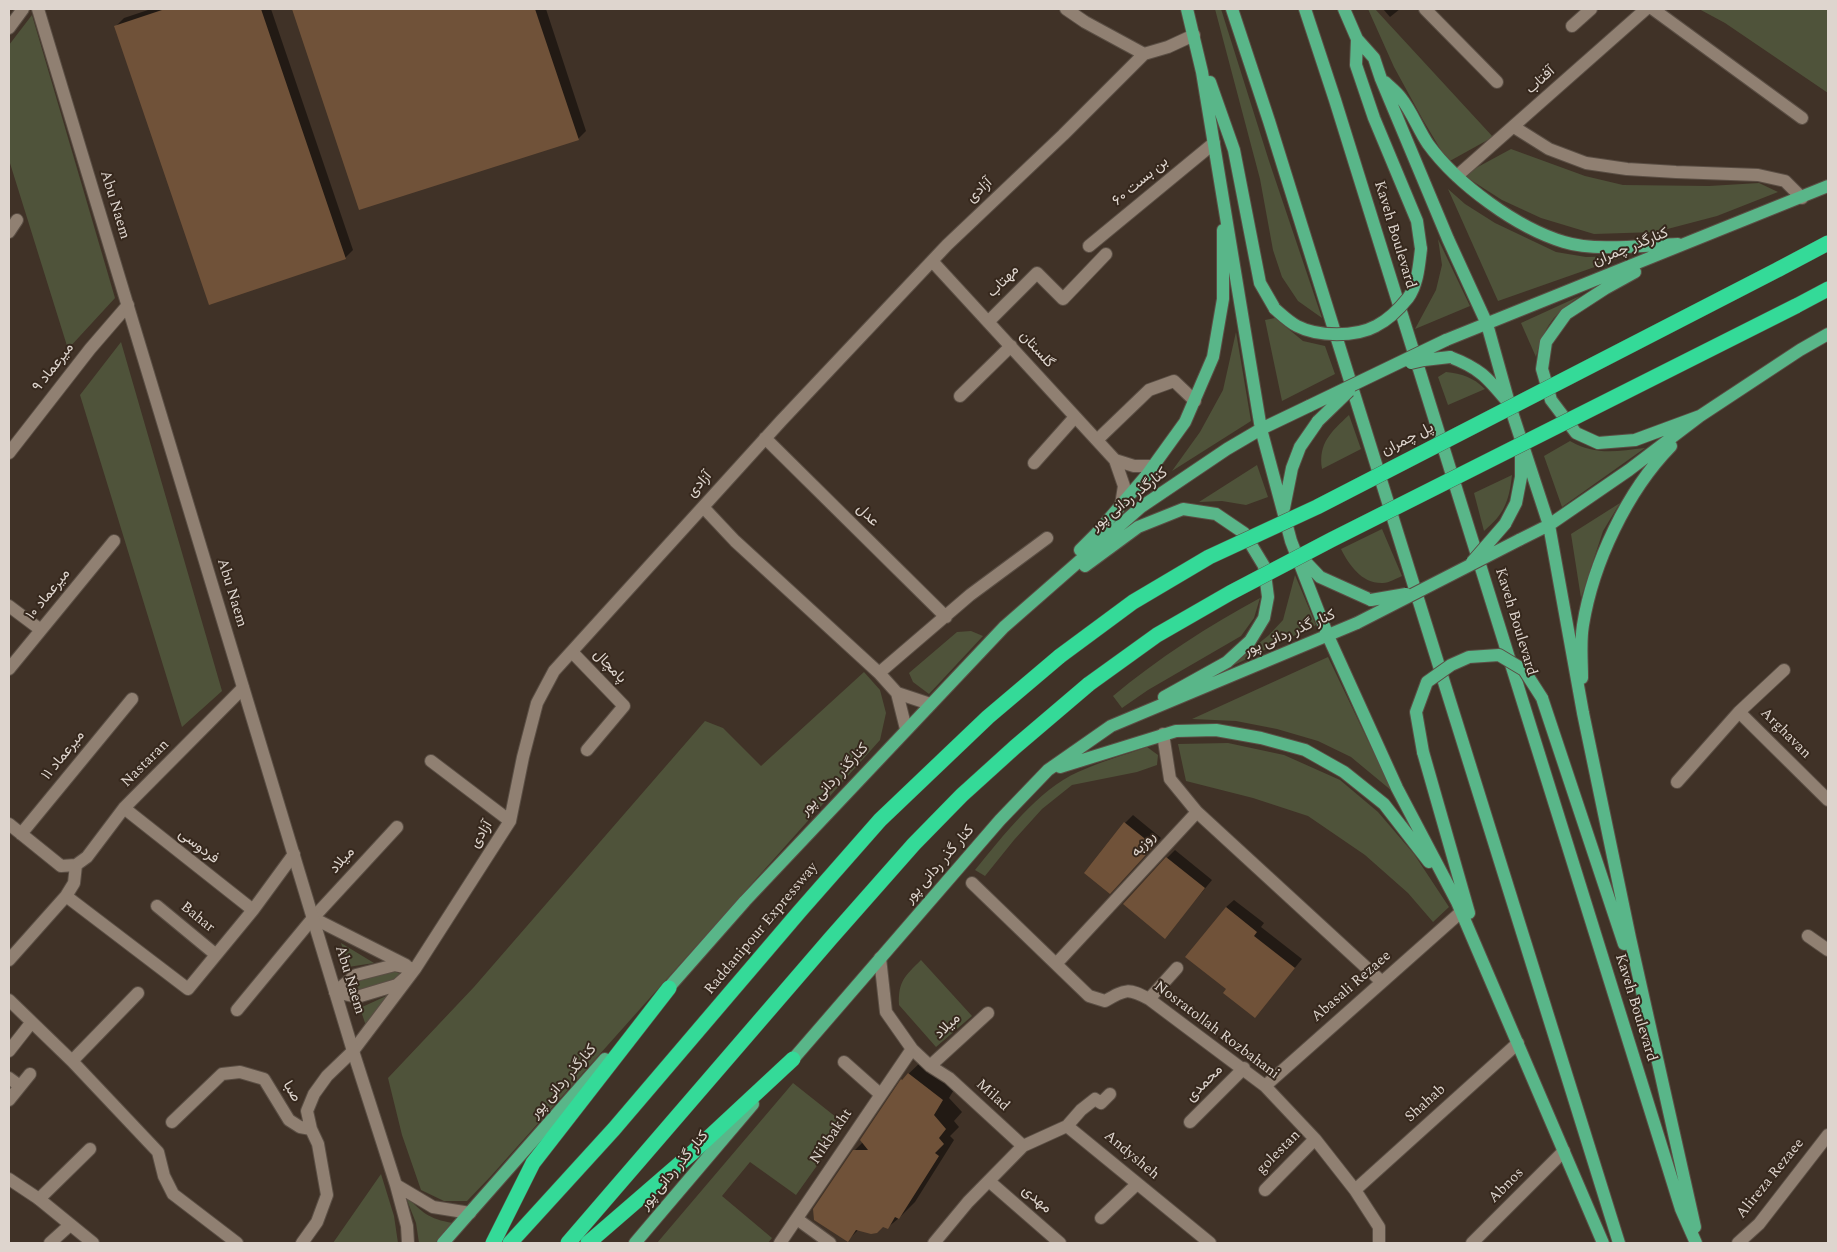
<!DOCTYPE html>
<meta charset="utf-8">
<style>
body{margin:0}
#map{position:relative;width:1837px;height:1252px;overflow:hidden;background:#403227;font-family:Spectral,serif}
canvas{display:block}
.frame{position:absolute;inset:0;border:10px solid #ded5ce;pointer-events:none}
</style>
<div id="map">
<canvas width="1837" height="1252"></canvas>
<div class="frame"></div>
</div>
<script>
const ctx = document.querySelector('canvas').getContext('2d');
ctx.lineJoin = 'round';
function paint(path, color) {
  ctx.fillStyle = color;
  ctx.fill(path, 'evenodd');
}
function stroke(path, color, width, dash) {
  ctx.strokeStyle = color;
  ctx.lineWidth = width;
  ctx.lineCap = dash ? 'butt' : 'round';
  ctx.setLineDash(dash || []);
  ctx.stroke(path);
}
function label(font, color, halo, rows, align = 'center') {
  ctx.font = font + ' Spectral,Vazirmatn,serif';
  ctx.lineWidth = 4;
  ctx.setLineDash([]);
  ctx.textBaseline = 'middle';
  ctx.strokeStyle = halo;
  ctx.fillStyle = color;
  for (const [text, x, y, turn = 0] of rows) {
    ctx.save();
    ctx.translate(x, y);
    ctx.rotate((+turn || 0) * Math.PI / 180);
    ctx.textAlign = isNaN(turn) ? turn : align;
    if (halo) ctx.strokeText(text, 0, 0);
    ctx.fillText(text, 0, 0);
    ctx.restore();
  }
}
paint(new Path2D(`
 M1215,9H1221L1269,161L1322,318L1298,301L1282,277L1273,250L1260,179Z
 M1368,9H1375L1493,137L1448,162L1423,120L1394,67Z
 M1699,9H1828V93L1725,23Z
 M32,15L115,298L68,349L9,160V45Z
 M1511,149L1585,176L1623,185L1709,186L1759,183L1778,192L1717,216L1656,232L1594,234L1541,218L1502,200L1463,175Z
 M1448,189L1465,204L1495,223L1556,252L1586,257L1626,256L1498,301Z
 M1438,239L1470,306L1415,329L1436,290L1442,265Z
 M1580,296C1553,315 1545,325 1536,357L1521,323Z
 M1275,318L1303,341L1325,346L1335,374L1282,401L1265,320Z
 M1236,332L1251,421L1172,471L1200,432L1223,390Z
 M121,342L222,691L182,727L80,395Z
 M1446,372C1462,374 1473,377 1485,389L1448,405L1438,377Z
 M1349,415L1361,449L1322,469C1318,443 1331,432 1349,415Z
 M1570,441C1596,456 1617,451 1645,448L1562,507L1544,456Z
 M1257,465L1268,497L1246,505L1222,501L1199,502Z
 M1512,475C1509,502 1504,514 1484,531L1474,493Z
 M1620,503L1603,531L1581,598L1571,534Z
 M1382,529L1402,576C1397,578 1389,583 1383,583C1362,584 1349,565 1341,549Z
 M1295,575L1316,625L1230,667L1269,635L1283,620Z
 M1260,598L1254,618L1241,636L1148,690L1122,708L1113,696C1157,659 1210,625 1260,598Z
 M971,631L983,636L929,694L913,682L909,673L957,632Z
 M1328,657L1392,791L1351,757L1318,741L1277,729L1236,721L1192,719Z
 M864,672L880,690L886,713L880,740L491,1176L467,1201H444L421,1190L402,1135L388,1078L474,987L705,721L723,728L761,766Z
 M1228,743L1284,755L1340,780L1378,812L1414,854L1449,907L1433,922L1408,893L1365,855L1308,816L1253,798L1186,781L1178,744Z
 M1147,747L1158,755L1157,765L1137,772L1072,785L1042,809L1014,840L985,876L975,870C1002,837 1039,789 1078,772C1100,762 1124,755 1147,747Z
 M341,943L374,963L348,967Z
 M921,960L972,1016L936,1047L899,1005C898,981 905,976 921,960Z
 M394,971L401,974L393,981L361,991L356,986L361,980Z
 M395,992L367,1029L360,1008Z
 M793,1083L846,1125L796,1195L750,1162L722,1196L772,1238L768,1243H657Z
 M381,1174L394,1216L398,1243H333Z
 M405,1195C422,1212 428,1219 453,1223L435,1243H419L416,1223Z`), '#4f533a');
paint(new Path2D(`
 M151,9H271L353,250L345,258L116,26L124,18Z
 M293,9H546L586,131L578,139L359,208Z
 M1383,9H1400L1390,17Z
 M1133,815L1161,838L1118,884L1125,823Z
 M1175,850L1212,880L1165,937L1167,858Z
 M1234,900L1264,923L1261,927L1302,959L1255,1017L1228,989L1226,907Z
 M925,1058L958,1083L949,1098L962,1112L954,1121L959,1127L950,1136L954,1140L915,1202L899,1218L887,1228L883,1225L859,1229L848,1240L854,1151L863,1142L902,1080Z`), '#0007');
paint(new Path2D(`
 M165,9H261L346,259L209,305L114,26Z
 M292,9H535L579,140L359,210Z
 M1124,822L1154,846L1110,894L1084,873Z
 M1166,857L1205,888L1165,939L1123,904Z
 M1226,907L1257,932L1254,936L1295,968L1255,1018L1223,993L1226,989L1185,957Z
 M908,1073L943,1100L934,1115L946,1129L939,1138L944,1144L935,1153L939,1156L899,1219L895,1217L888,1229L883,1227L877,1233L871,1234L856,1230L848,1242L814,1220L813,1209L853,1150H868L860,1140L901,1079L902,1080Z`), '#705239');
const street = new Path2D(`
 M1066,9L1085,22L1144,54
 M1425,9L1497,82
 M1653,9L1802,118
 M1572,26L1591,9
 M9,28L23,9
 M1514,127L1549,149L1586,163L1627,169L1676,172L1758,175L1785,181L1802,198
 M1457,176L1646,9
 M9,232L17,220
 M1089,246L1214,143
 M932,261L1115,460L1124,486L1121,505
 M988,322L1037,273L1063,299L1106,254
 M960,396L1011,346
 M765,438L946,617
 M1097,440L1149,390L1174,381L1195,401
 M9,453L90,349L128,305
 M1115,460L1134,466H1153
 M1034,463L1075,417
 M703,507L735,541L879,673L897,693L930,704
 M9,606L41,630
 M572,652L624,706L587,750
 M9,669L114,541
 M879,673L970,595L1047,538
 M897,693L906,729
 M1739,712L1828,800
 M431,761L510,821
 M1677,782L1739,712L1784,670
 M124,808L253,910
 M1197,812L1382,982
 M9,824L61,866L76,865L87,857L124,808L243,688
 M21,834L132,699
 M972,883L1089,996L1105,1001C1126,989 1128,988 1149,999L1265,1086L1315,1139L1355,1190L1379,1227V1243
 M66,896L188,989L253,910L294,854
 M157,906L215,954
 M313,918L406,965
 M1808,936L1828,950
 M880,958L886,1012L912,1049L930,1066L949,1078L1023,1146L968,1202L934,1243
 M9,960L66,896L74,883L76,865
 M1056,964L1197,812L1170,779L1163,734
 M395,965L415,969L397,985L357,997L335,992L356,975Z
 M1149,999L1177,968
 M9,1000L72,1061L158,1152L164,1176L173,1194L237,1243
 M237,1010L313,918L397,827
 M9,1051L31,1023
 M72,1061L138,993
 M844,1062L880,1094
 M930,1066L988,1013
 M9,1078L20,1086
 M1265,1086L1461,912
 M9,1100L30,1074
 M172,1122L222,1074L240,1072L264,1079L289,1120L300,1127L311,1129
 M1190,1122L1244,1068
 M1067,1126L1081,1110L1095,1099L1101,1103L1110,1094
 M1023,1146L1067,1126L1210,1243
 M990,1182L1060,1243
 M1265,1190L1315,1139
 M1355,1190L1518,1043
 M39,1199L90,1149
 M1101,1218L1137,1184
 M797,1219L830,1243
 M50,1243L70,1225
 M302,1243L317,1222L327,1195L318,1144L311,1129L307,1111L314,1094L327,1076L353,1051L415,969L510,821L523,757L537,703L554,671L781,421L947,245L1063,135L1144,54L1168,47L1194,35
 M780,1243L912,1049
 M1472,1243L1564,1151
 M1738,1243L1759,1224L1828,1135`);
const secondary = new Path2D(`
 M38,9L353,1051L396,1185L407,1226L408,1243
 M9,1179L39,1199L93,1243
 M396,1185L433,1207L470,1213`);
const primary = new Path2D(`
 M1187,9L1202,72L1261,429L1291,541L1328,636L1397,788L1457,902L1603,1243
 M1232,9L1269,121L1619,1243
 M1305,9L1335,100L1681,1209L1696,1243
 M1344,9L1357,39L1374,58L1381,79L1448,239L1487,324L1509,403L1549,525L1583,713L1630,938L1695,1227
 M1357,39L1356,65L1374,118L1417,221L1421,249
 M1210,82L1234,150L1260,283L1275,309
 M1385,82C1390,87 1397,92 1401,98C1412,112 1418,129 1428,144C1457,184 1517,228 1564,242C1596,252 1645,245 1678,244
 M1635,272L1606,288L1566,314L1546,342L1542,369L1551,400L1576,433L1598,443L1635,440L1700,416
 M1446,340L1828,186
 M1450,357C1479,368 1487,377 1506,400
 M1284,508L1292,468L1300,447L1318,421
 M1505,524L1516,503L1521,477V452
 M1519,540L1549,525L1629,470L1700,416L1800,350L1828,334
 M1080,550L1096,534L1146,476L1185,422L1213,357L1223,299V230
 M1299,555L1320,577L1371,600
 M1085,566L1138,527L1183,509L1216,514L1244,533L1264,566L1268,597L1264,618L1250,641L1227,662L1164,697
 M1582,678C1582,661 1580,642 1583,625C1593,563 1627,491 1671,446
 M1542,698L1624,944
 M1423,752L1469,913
 M1060,767L1176,731L1216,730L1261,738L1305,750L1344,772L1384,804L1429,862
 M663,994L745,901L1004,627L1141,507L1227,449L1261,429L1309,406
 M788,1065L1000,820L1048,770L1111,726L1357,623
 M443,1243L605,1059
 M635,1243L753,1104`);
const highway = new Path2D(`
 M1779,269L1828,243
 M1796,306L1828,289
 M493,1243L533,1163L669,988
 M510,1243L614,1129L800,911L880,820L988,717L1060,656
 M568,1243L831,938L914,844L962,795L1015,747L1089,684
 M588,1243L692,1153L793,1059`);
stroke(street, '#5a4e44', 14);
stroke(secondary, '#5a4e44', 14);
stroke(primary, '#5a4e44', 14);
stroke(highway, '#5a4e44', 16);
stroke(street, '#908072', 12);
stroke(secondary, '#908072', 12);
stroke(primary, '#59b689', 12);
stroke(highway, '#34da98', 15);
const primaryBridge = new Path2D(`
 M1275,309C1282,315 1289,322 1297,326C1318,337 1356,337 1376,326C1388,320 1400,308 1408,298C1418,284 1419,265 1421,249
 M1411,363L1424,360L1450,357
 M1309,406L1446,340
 M1318,421L1349,391
 M1472,562L1505,524
 M1371,600L1406,594
 M1357,623L1519,540
 M1423,752L1416,712L1427,682L1451,665L1469,657L1499,655L1524,670L1542,698`);
const highwayBridge = new Path2D(`
 M1060,656L1133,602L1209,557L1317,507L1779,269
 M1089,684L1157,635L1230,593L1331,540L1796,306`);
stroke(primaryBridge, '#5a4e44', 14, []);
stroke(highwayBridge, '#5a4e44', 16, []);
stroke(primaryBridge, '#59b689', 12);
stroke(highwayBridge, '#34da98', 15);
label('15px', '#ded5ce', '#36281d', [
 ["آفتاب",1541,81,-42],
 ["بن بست ۶۰",1141,182,-40],
 ["آزادی",980,191,-43],
 ["Abu Naem",114,205,73],
 ["Kaveh Boulevard",1394,235,73],
 ["کنارگذر چمران",1631,248,-22],
 ["مهتاب",1004,282,-46],
 ["گلستان",1036,350,48],
 ["میرعماد ۹",54,368,-52],
 ["پل چمران",1408,440,-27],
 ["آزادی",700,485,-48],
 ["کنارگذر ردانی پور",1130,500,-38],
 ["عدل",867,516,45],
 ["Abu Naem",231,593,73],
 ["میرعماد ۱۰",49,595,-51],
 ["Kaveh Boulevard",1515,622,73],
 ["کنار گذر ردانی پور",1290,634,-23],
 ["پامچال",609,667,46],
 ["Arghavan",1785,734,45],
 ["میرعماد ۱۱",64,756,-51],
 ["Nastaran",146,764,-45],
 ["کنارگذر ردانی پور",835,780,-47],
 ["آزادی",482,835,-58],
 ["روزبه",1144,845,-47],
 ["فردوسی",198,847,38],
 ["میلاد",343,861,-48],
 ["کنار گذر ردانی پور",940,865,-49],
 ["Bahar",197,918,39],
 ["Raddanipour Expressway",762,929,-50],
 ["Abu Naem",349,980,73],
 ["Abasali Rezaee",1352,987,-41],
 ["Kaveh Boulevard",1635,1008,73],
 ["میلاد",948,1027,-43],
 ["Nosratollah Rozbahani",1216,1031,37],
 ["کنارگذر ردانی پور",564,1082,-49],
 ["محمدی",1205,1084,-45],
 ["صبا",291,1092,59],
 ["Milad",992,1096,42],
 ["Shahab",1426,1104,-42],
 ["Nikbakht",832,1137,-56],
 ["golestan",1279,1153,-45],
 ["Andysheh",1131,1156,40],
 ["کنار گذر ردانی پور",675,1171,-50],
 ["Alireza Rezaee",1771,1179,-51],
 ["Abnos",1507,1186,-45],
 ["مهدی",1036,1200,41]
]);
</script>
